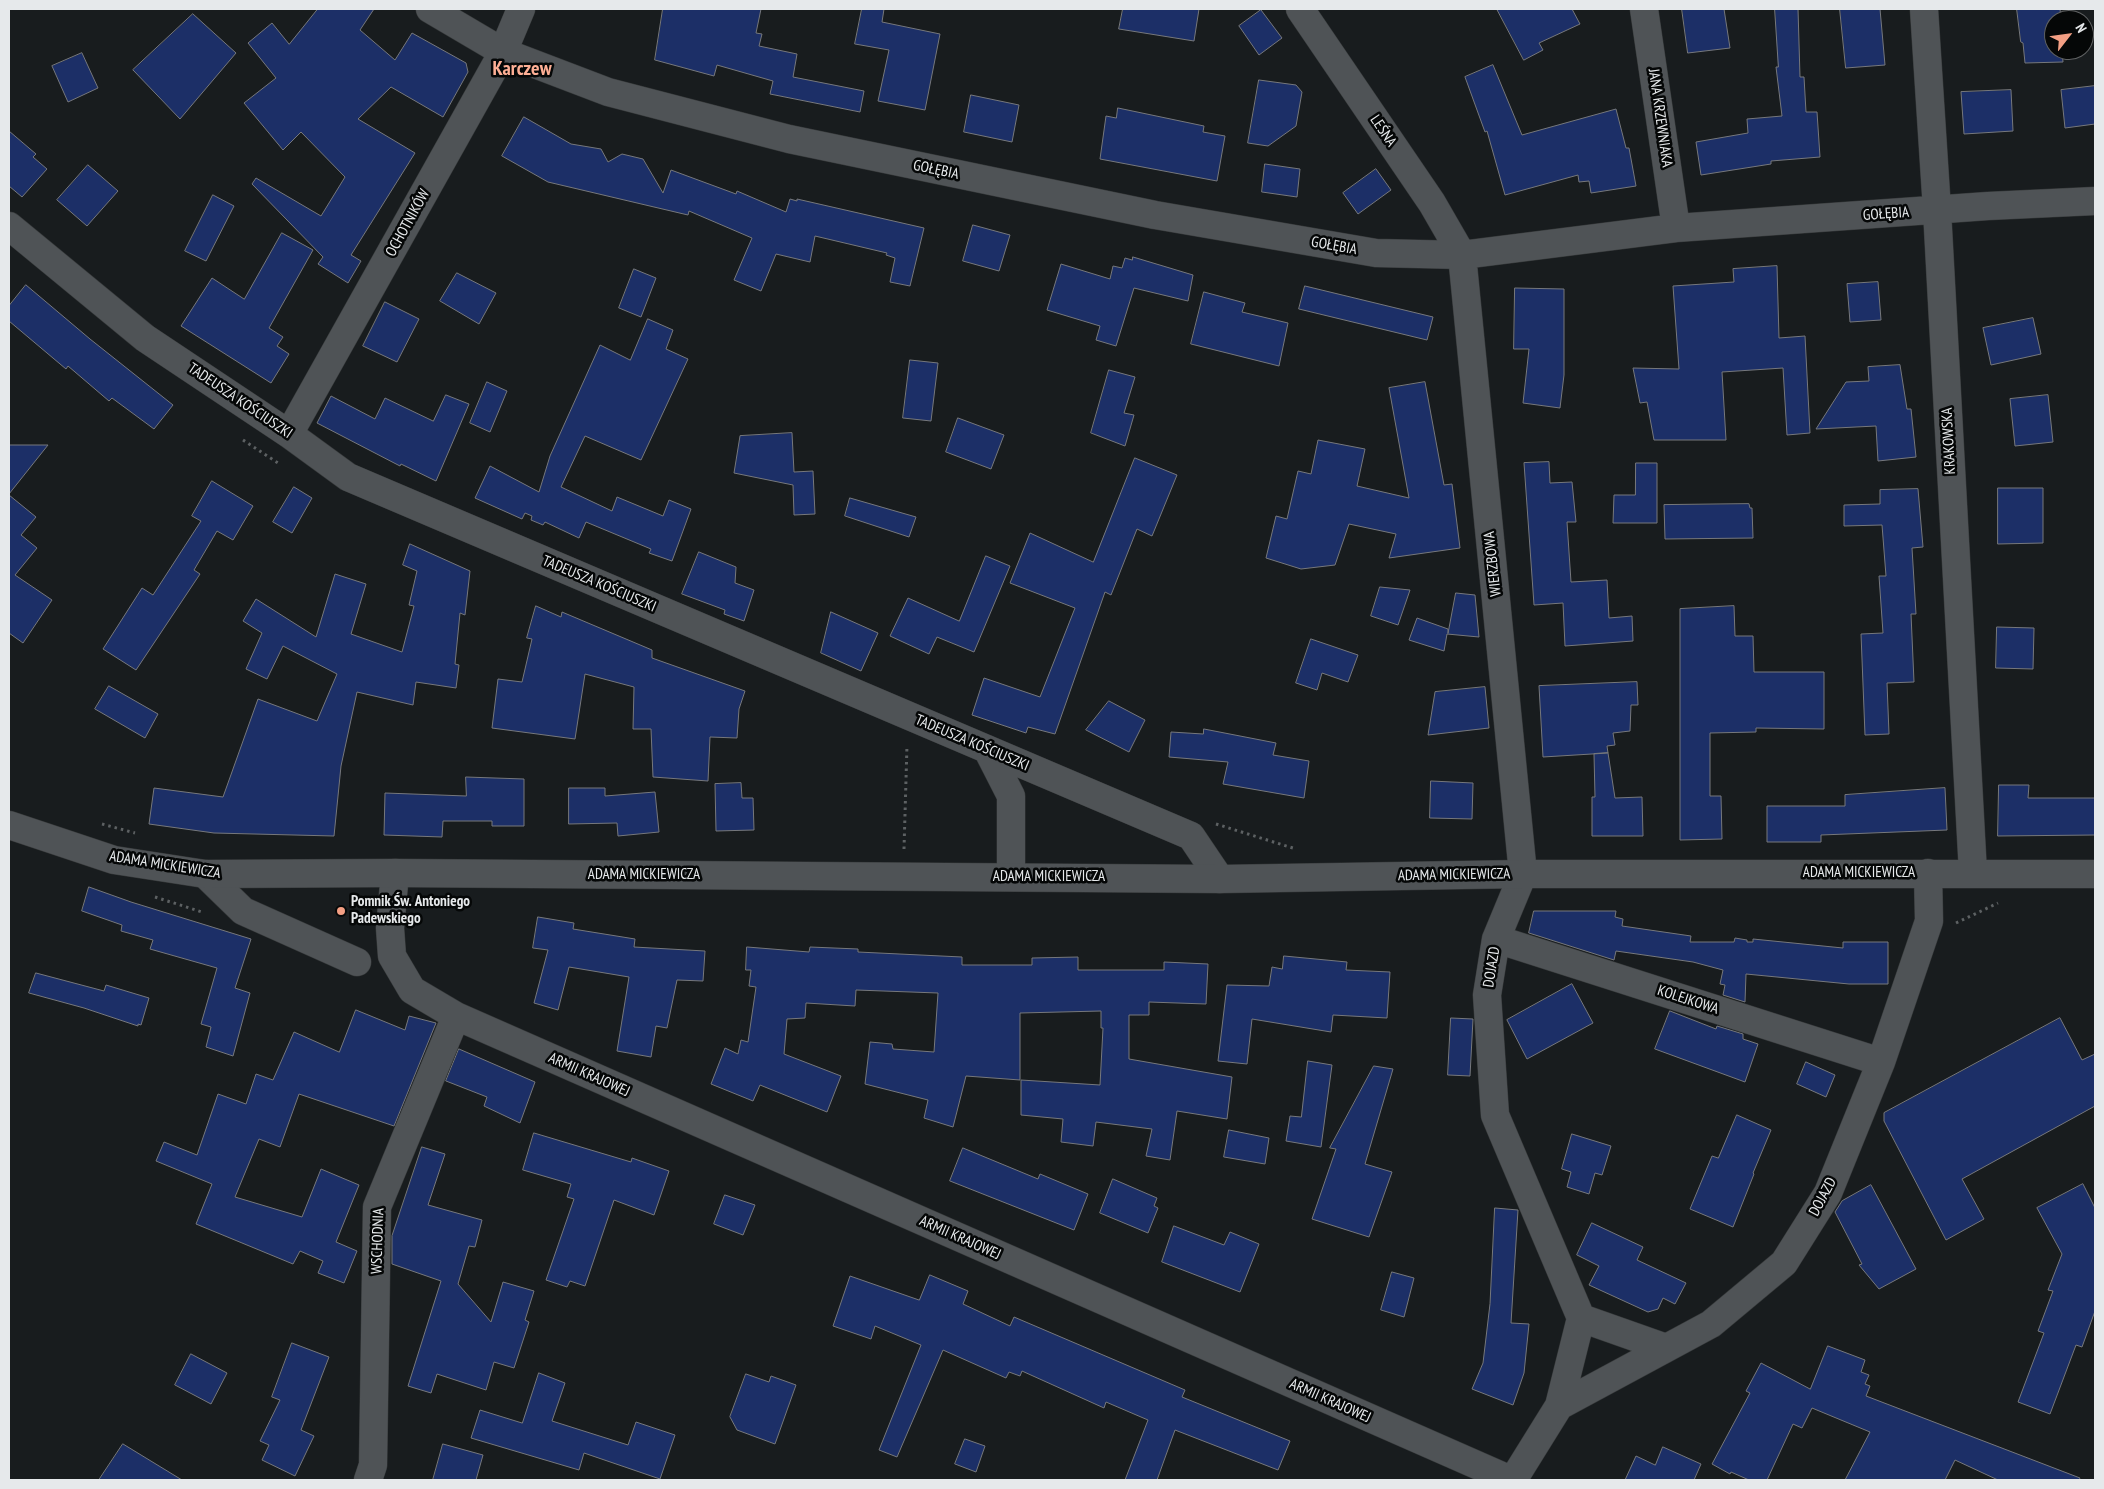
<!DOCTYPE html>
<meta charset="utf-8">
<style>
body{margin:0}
#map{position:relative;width:2104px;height:1489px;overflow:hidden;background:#181c1e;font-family:"PT Sans Narrow",sans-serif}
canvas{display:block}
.frame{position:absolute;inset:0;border:10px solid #e6e9eb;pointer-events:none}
.north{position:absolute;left:2044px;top:10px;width:50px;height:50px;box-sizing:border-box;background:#050707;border:1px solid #5f6162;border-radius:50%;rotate:60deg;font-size:14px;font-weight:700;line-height:20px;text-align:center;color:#e6e9eb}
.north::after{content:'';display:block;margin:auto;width:18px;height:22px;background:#f39f84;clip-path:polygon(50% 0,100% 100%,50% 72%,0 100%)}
</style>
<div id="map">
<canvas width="2104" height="1489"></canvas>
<div class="frame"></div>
<div class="north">N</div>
</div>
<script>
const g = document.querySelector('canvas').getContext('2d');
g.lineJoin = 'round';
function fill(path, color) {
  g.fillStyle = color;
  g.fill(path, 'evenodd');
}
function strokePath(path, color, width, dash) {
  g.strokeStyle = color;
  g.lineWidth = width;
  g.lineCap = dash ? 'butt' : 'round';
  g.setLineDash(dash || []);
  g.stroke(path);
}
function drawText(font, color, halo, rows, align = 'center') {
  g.font = font + ' "PT Sans Narrow",sans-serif';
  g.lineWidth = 5;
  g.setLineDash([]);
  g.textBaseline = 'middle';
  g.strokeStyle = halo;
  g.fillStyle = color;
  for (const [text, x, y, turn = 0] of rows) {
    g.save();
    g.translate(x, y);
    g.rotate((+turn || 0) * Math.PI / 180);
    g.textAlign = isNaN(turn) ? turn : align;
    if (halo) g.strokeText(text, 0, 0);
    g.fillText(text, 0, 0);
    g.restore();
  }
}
const building = new Path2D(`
 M318 9H374L360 30 395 60 412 33 466 63 468 72 443 117 391 87 358 119 415 153 351 255 361 261 348 283 318 264 323 257 252 184 256 178 321 216 345 177 301 132 283 150 244 103 276 78 248 43 272 23 289 44Z
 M663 9H761L756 33 762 34 759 46 797 54 793 77 864 91 860 112 770 94 773 81 717 65 714 76 655 60Z
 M862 9H884L882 22 940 34 925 110 878 101 889 50 855 44Z
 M1123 9H1199L1194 41 1119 29Z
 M1497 9H1572L1580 24 1539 43 1543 50 1524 60Z
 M1682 9H1724L1730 48 1688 53Z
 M1775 9H1798L1800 77H1804L1806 112H1817L1820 157 1771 161V164L1701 175 1696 142 1748 133 1747 119 1782 116 1776 67H1778Z
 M1840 9H1880L1885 65 1846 68Z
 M2017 9H2060L2061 20H2054V50H2062L2063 62 2025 63 2023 43 2021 42Z
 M1261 10 1282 38 1259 55 1239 26Z
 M193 14 236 53 180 119 133 70Z
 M82 53 98 88 68 102 52 66Z
 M1493 65 1522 135 1616 109 1626 148H1629L1636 186 1591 193 1589 181 1579 182 1578 175 1505 195 1487 131 1485 132 1465 77Z
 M1259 80 1296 85 1302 92 1296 126 1268 146 1248 143Z
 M2095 86V124L2065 128 2061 90Z
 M2011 90 2013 131 1964 134 1961 92Z
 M971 95 1019 105 1012 142 964 132Z
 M1118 108 1204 126 1203 132 1225 136 1217 181 1100 159 1106 116 1116 118Z
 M524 117 571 144 601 149 608 162 622 154 643 159 663 193 671 170 736 194 737 191 786 212 790 199 797 201V199L924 228 910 286 890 282 895 258 886 255 887 253 815 236 810 262 776 254 761 291 734 280 752 238 689 211 688 215 548 182 502 156Z
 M9 131 36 154 33 157 47 169 22 197 9 186Z
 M1265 164 1300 169 1297 197 1262 192Z
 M88 165 118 191 87 226 57 200Z
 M1376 169 1391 190 1358 214 1343 193Z
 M213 195 234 206 206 261 185 251Z
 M973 225 1010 235 999 271 963 261Z
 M282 233 313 250 269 328 283 337 277 346 289 354 271 383 181 326 212 278 244 299Z
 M1133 257 1193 275 1188 301 1134 288 1116 346 1096 340 1100 326 1047 310 1061 264 1110 279 1113 266 1122 268 1125 258 1132 260Z
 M1777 266 1779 338 1805 336 1810 433 1787 435 1783 368 1722 372 1726 440H1654L1647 402 1640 403 1633 368 1679 369 1673 286 1734 282 1733 269Z
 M634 269 656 278 641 317 619 308Z
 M457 273 496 293 479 324 440 301Z
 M1878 282 1881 320 1850 322 1847 284Z
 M26 285 90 339 173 405 154 429 112 398 109 401 68 366 66 369 9 321V306Z
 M1305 286 1433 317 1427 340 1299 309Z
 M1515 288 1564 289V375L1560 408 1523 403 1529 349H1514Z
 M1204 292 1245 303 1242 312 1288 323 1279 366 1191 344Z
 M385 302 419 319 397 362 363 346Z
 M2033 318 2041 354 1991 365 1983 328Z
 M648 319 673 330 666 349 688 359 641 460 585 436 561 487 612 511 617 497 663 516 669 500 691 509 672 561 649 553 651 549 586 522 579 538 545 522 543 525 531 520 532 516 525 513 522 519 475 498 490 466 539 492 550 456 600 345 630 360Z
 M910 360 938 363 931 421 903 418Z
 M1900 365 1907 409H1911L1916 457 1878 461 1876 426 1816 429 1846 382 1869 381 1868 367Z
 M1109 370 1135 377 1124 413 1134 415 1125 446 1091 433Z
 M487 382 507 391 490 432 470 423Z
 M1425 382 1444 485 1452 484 1460 548 1389 558 1396 534 1349 524 1335 565 1301 569 1266 558 1276 516 1287 519 1298 471 1311 474 1318 440 1365 449 1357 486 1409 498 1389 388Z
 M446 395 469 404 436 481 401 464 400 466 317 423 331 396 375 419 385 398 433 421Z
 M2048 395 2053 442 2015 446 2010 399Z
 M958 418 1004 435 991 469 946 452Z
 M792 433 794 472 813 471 815 514 794 515 793 485 734 473 740 436Z
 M9 445H48L9 494Z
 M1135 458 1177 475 1152 536 1137 529 1111 595 1105 592 1055 734 1028 727 1026 733 972 715 984 678 1040 697 1075 608 1010 583 1030 533 1093 562Z
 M1549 462 1550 483 1572 482 1576 522H1567L1571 582 1607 580 1609 618 1632 616 1633 641 1565 646 1563 603 1534 605 1524 463Z
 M1636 463H1657V523H1613L1614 495H1635Z
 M212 481 253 506 233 540 217 531 194 570 200 574 136 670 103 649 142 588 153 595 201 521 192 516Z
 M294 487 312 498 292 533 273 522Z
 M1998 488H2043V543L1998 544Z
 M1918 489 1923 547 1912 548 1916 614H1911L1914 682 1887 683 1889 734 1865 735 1861 634 1883 633 1879 576H1886L1882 525 1844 526V505L1880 504V490Z
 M9 495 36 517 21 535 37 548 15 575 52 600 23 643 9 633Z
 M850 498 916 517 909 537 845 516Z
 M1749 504 1750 508H1752L1753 538 1665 539 1664 505Z
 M410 544 470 571 465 615 460 613 455 664 459 665 456 688 416 682 413 705 357 692 341 766 334 836 214 833 149 824 154 788 223 797 258 699 317 721 337 674 283 646 267 679 246 669 262 633 243 621 256 599 316 637 335 574 366 584 351 634 402 652 414 606 409 605 417 571 403 565Z
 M699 552 736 567 735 583 754 590 744 621 724 614 725 610 682 594Z
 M986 556 1010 566 974 652 937 637 929 654 890 636 908 598 959 621Z
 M1380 587 1410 590 1398 625 1371 616Z
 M1456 593 1475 595 1479 637 1447 634 1444 651 1409 640 1417 618 1448 629V633Z
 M536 606 561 617 562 612 652 650V658L745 691 739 709 737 738 710 737 708 781 653 777 651 729H633L634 687 585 674 575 739 492 728 498 679 522 682 532 639 527 638Z
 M1734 606 1735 636H1753L1754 672H1824V729L1756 728V732L1710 733V796H1721L1722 839 1680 840V609Z
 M831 612 878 633 861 671 821 653Z
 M1997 627 2034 628 2033 669 1996 668Z
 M1311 639 1358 655 1348 682 1322 673 1317 690 1296 683Z
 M1637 682 1638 705H1631L1630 731 1613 733 1615 745 1607 746 1608 753 1543 757 1539 686Z
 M109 686 158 714 145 738 95 709Z
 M1485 687 1489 728 1428 735 1435 692Z
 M1109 701 1145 720 1129 752 1086 730Z
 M1204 729 1276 743 1273 755 1309 761 1304 798 1223 784 1228 762 1169 757 1171 732 1203 734Z
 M1608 753 1615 798 1642 797 1643 836H1592V797H1595L1594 754Z
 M466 777 524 779V826H492V821H443L442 837 384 835 385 793 466 796Z
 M1431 781 1473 783 1472 819 1430 818Z
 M741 783 742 798H753L754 830 716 831 715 784Z
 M1999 785H2029L2028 798H2095V835L1998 836Z
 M569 788H605V796L655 792 659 832 618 836 617 823 569 824Z
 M1945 788 1947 830 1821 835V842H1767V806H1845V795Z
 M89 887 131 902 251 939 235 988 250 993 233 1056 206 1047 211 1027 201 1024 217 968 150 949 153 940 121 931 122 925 82 911Z
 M1534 911H1616L1615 917 1623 919 1622 926 1691 936 1690 942H1734L1735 938 1747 940V942H1753V939L1843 948V942H1888V984H1849L1746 974 1745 1002 1723 995 1725 985 1720 984 1723 970 1693 962 1616 951 1614 960 1529 933Z
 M538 917 574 923 573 929 635 939 634 947 705 951 703 981 677 980 667 1028 656 1026 651 1057 617 1051 629 977 569 967 558 1010 534 1003 548 950 533 948Z
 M747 947 809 952 810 947 858 949V952L962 957V965H1032V958L1078 957V970H1164V962L1208 964 1206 1004 1149 1002V1015H1129V1059L1232 1077 1227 1119 1177 1111 1170 1160 1146 1156 1152 1129 1096 1122 1093 1146 1061 1142 1063 1119 1021 1115V1080L1100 1085 1103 1028H1101V1011L1020 1013V1080L966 1076 953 1127 924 1118 928 1100 865 1084 870 1042 892 1044 893 1049 934 1052 938 993 856 990 855 1006 806 1003 805 1018 787 1019 784 1054 841 1076 827 1112 760 1085 753 1101 711 1084 725 1048 738 1054 741 1040 748 1042 756 987 749 986 751 970H746Z
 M1284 956 1347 962 1346 970 1390 972 1387 1018 1333 1015 1331 1032 1252 1019 1247 1064 1218 1061 1227 985 1269 986 1272 967 1282 969Z
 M36 973 104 991 106 985 149 998 141 1025 138 1024V1026L84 1008 29 993Z
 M1572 984 1593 1023 1527 1059 1507 1020Z
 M356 1010 405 1030 409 1016 436 1023 394 1126 299 1094 280 1147 259 1139 235 1197 302 1217 321 1169 359 1185 336 1242 357 1251 344 1283 318 1273 323 1261 300 1251 293 1264 196 1224 212 1184 156 1161 164 1142 197 1155 218 1094 246 1104 256 1074 273 1080 294 1032 339 1052Z
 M1670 1011 1716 1029 1717 1026 1743 1034V1039L1758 1044 1745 1082 1655 1049Z
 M1451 1018 1473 1019 1470 1076 1448 1075Z
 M2060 1018 2082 1060 2095 1054V1106L1962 1179 1984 1219 1946 1240 1884 1121V1113Z
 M459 1049 535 1082 520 1123 484 1106 487 1097 446 1081Z
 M1308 1061 1332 1065 1321 1147 1286 1141 1290 1116 1301 1117Z
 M1806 1062 1835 1075 1826 1097 1797 1084Z
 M1374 1066 1393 1069 1365 1164 1392 1172 1369 1237 1312 1219 1336 1149 1330 1148Z
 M1737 1115 1771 1130 1753 1173 1754 1174 1733 1227 1690 1209 1712 1156 1718 1158Z
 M1229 1130 1269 1138 1265 1164 1224 1157Z
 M534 1133 631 1162 632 1158 669 1171 654 1215 614 1200 585 1286 570 1281 567 1287 546 1280 574 1199 567 1197 571 1184 523 1170Z
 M1572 1134 1611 1146 1602 1175 1595 1173 1589 1194 1567 1187 1571 1172 1562 1169Z
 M422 1147 445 1154 428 1205 482 1220 475 1247 469 1246 458 1284 491 1322 503 1282 534 1291 525 1320 529 1322 514 1368 494 1362 486 1390 437 1374 431 1393 408 1386 441 1281 392 1264V1236Z
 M963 1148 1038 1179 1040 1174 1088 1194 1074 1230 950 1181Z
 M1113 1179 1157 1198 1154 1206 1158 1208 1148 1233 1100 1213Z
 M2083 1184 2095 1208V1311L2082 1347 2076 1345 2050 1414 2018 1402 2044 1333 2038 1331 2053 1291 2048 1290 2062 1254 2037 1208Z
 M1871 1185 1916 1269 1879 1289 1859 1265 1862 1264 1835 1212 1842 1201Z
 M725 1195 755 1205 743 1235 714 1224Z
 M1495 1208 1518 1210 1511 1323 1529 1324 1524 1373 1513 1405 1472 1389 1483 1363 1490 1304Z
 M1592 1223 1643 1247 1637 1260 1686 1283 1675 1304 1663 1298 1658 1309 1648 1312 1589 1285 1599 1266 1577 1255Z
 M1174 1226 1224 1245 1230 1232 1259 1244 1240 1292 1162 1262Z
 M1392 1272 1414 1278 1404 1317 1381 1310Z
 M930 1275 968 1291 963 1304 1010 1326 1014 1317 1185 1390 1182 1397 1290 1441 1278 1470 1175 1430 1157 1480H1125L1148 1420 1106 1402 1104 1408 1022 1371 1020 1376 1009 1372 1006 1378 943 1350 897 1457 879 1450 921 1345 875 1326 871 1339 833 1326 850 1276 919 1300Z
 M292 1343 329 1357 301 1430 314 1436 295 1476 262 1460 269 1445 260 1441 280 1400 272 1397Z
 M1828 1346 1865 1360 1861 1372 1869 1375 1865 1384 1870 1386 1866 1396 2080 1478 2079 1480H1998L1955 1460 1945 1480H1845L1870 1432 1812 1408 1802 1428 1793 1424 1767 1480H1749L1731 1472 1730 1474 1712 1464 1750 1393 1746 1391 1761 1363 1810 1389Z
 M191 1354 227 1373 211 1404 175 1385Z
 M539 1373 565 1383 552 1421 628 1445 636 1422 675 1435 660 1479 584 1453 579 1470 471 1438 480 1410 522 1423Z
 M746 1374 769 1382 771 1376 796 1385 775 1444 737 1430 730 1417Z
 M965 1439 985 1446 976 1472 955 1464Z
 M123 1444 182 1480H99Z
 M443 1444 483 1455 476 1480H433Z
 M1663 1447 1701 1464 1694 1480H1625L1636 1456 1655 1465Z`);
fill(building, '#1c2f67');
strokePath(building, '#76787c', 1);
const minor = new Path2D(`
 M430 9 503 52 608 92 789 139 1155 215 1376 253 1462 255 1676 228 1988 206 2095 201
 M1300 9 1432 203 1462 255 1523 874 1496 939 1487 995 1495 1115 1581 1318 1559 1406 1513 1480
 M1644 9 1676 228
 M1924 9 1937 210 1973 873
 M9 226 145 338 289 434 348 477 1191 836 1220 879
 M289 434 503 52 521 9
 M987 749 1011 796V877
 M395 873 390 928 392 956 412 990 456 1016 1511 1480
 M205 874 243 911 357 962
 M1496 939 1881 1062
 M1581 1318 1666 1348
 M1559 1406 1711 1324 1784 1263 1828 1193 1881 1062 1929 921 1928 873
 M368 1480 373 1465 377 1207 456 1016`);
const secondary = new Path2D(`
 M9 825 114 860 205 874 395 873 1220 879 1523 874H2095`);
strokePath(minor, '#36393a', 29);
strokePath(secondary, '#36393a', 29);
strokePath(new Path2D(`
 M243 440 278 463
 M102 824 135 833
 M1216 824 1296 849
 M904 849 907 745
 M155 897 202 912
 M1956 923 1998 903`), '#5d6163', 3, [2.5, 4]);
strokePath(minor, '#4f5356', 28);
strokePath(secondary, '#4f5356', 28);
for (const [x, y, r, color] of [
 [341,911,5,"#f39f84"]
]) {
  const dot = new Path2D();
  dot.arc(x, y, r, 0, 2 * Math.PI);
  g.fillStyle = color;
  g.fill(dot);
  strokePath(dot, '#050707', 2);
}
drawText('15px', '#e6e9eb', '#050707', [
 ["JANA KRZEWNIAKA",1660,118,82],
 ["LEŚNA",1383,131,56],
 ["GOŁĘBIA",936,170,12],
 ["GOŁĘBIA",1886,214,-4],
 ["OCHOTNIKÓW",408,223,-61],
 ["GOŁĘBIA",1334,246,10],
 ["TADEUSZA KOŚCIUSZKI",240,401,34],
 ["KRAKOWSKA",1949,441,-93],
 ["WIERZBOWA",1493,564,-96],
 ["TADEUSZA KOŚCIUSZKI",599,584,23],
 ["TADEUSZA KOŚCIUSZKI",972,743,23],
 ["ADAMA MICKIEWICZA",165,865,9],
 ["ADAMA MICKIEWICZA",1859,873],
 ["ADAMA MICKIEWICZA",644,875],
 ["ADAMA MICKIEWICZA",1454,875,-1],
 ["ADAMA MICKIEWICZA",1049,877],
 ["DOJAZD",1492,967,-81],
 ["KOLEJKOWA",1688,1000,18],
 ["ARMII KRAJOWEJ",589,1075,24],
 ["DOJAZD",1823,1197,-62],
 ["ARMII KRAJOWEJ",960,1238,24],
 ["WSCHODNIA",378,1241,-88],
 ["ARMII KRAJOWEJ",1330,1401,24]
]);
drawText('bold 15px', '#e6e9eb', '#050707', [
 ["Pomnik Św. Antoniego",351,902],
 ["Padewskiego",351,919]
], 'left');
drawText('bold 20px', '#feaf95', '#050707', [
 ["Karczew",522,69]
]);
</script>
